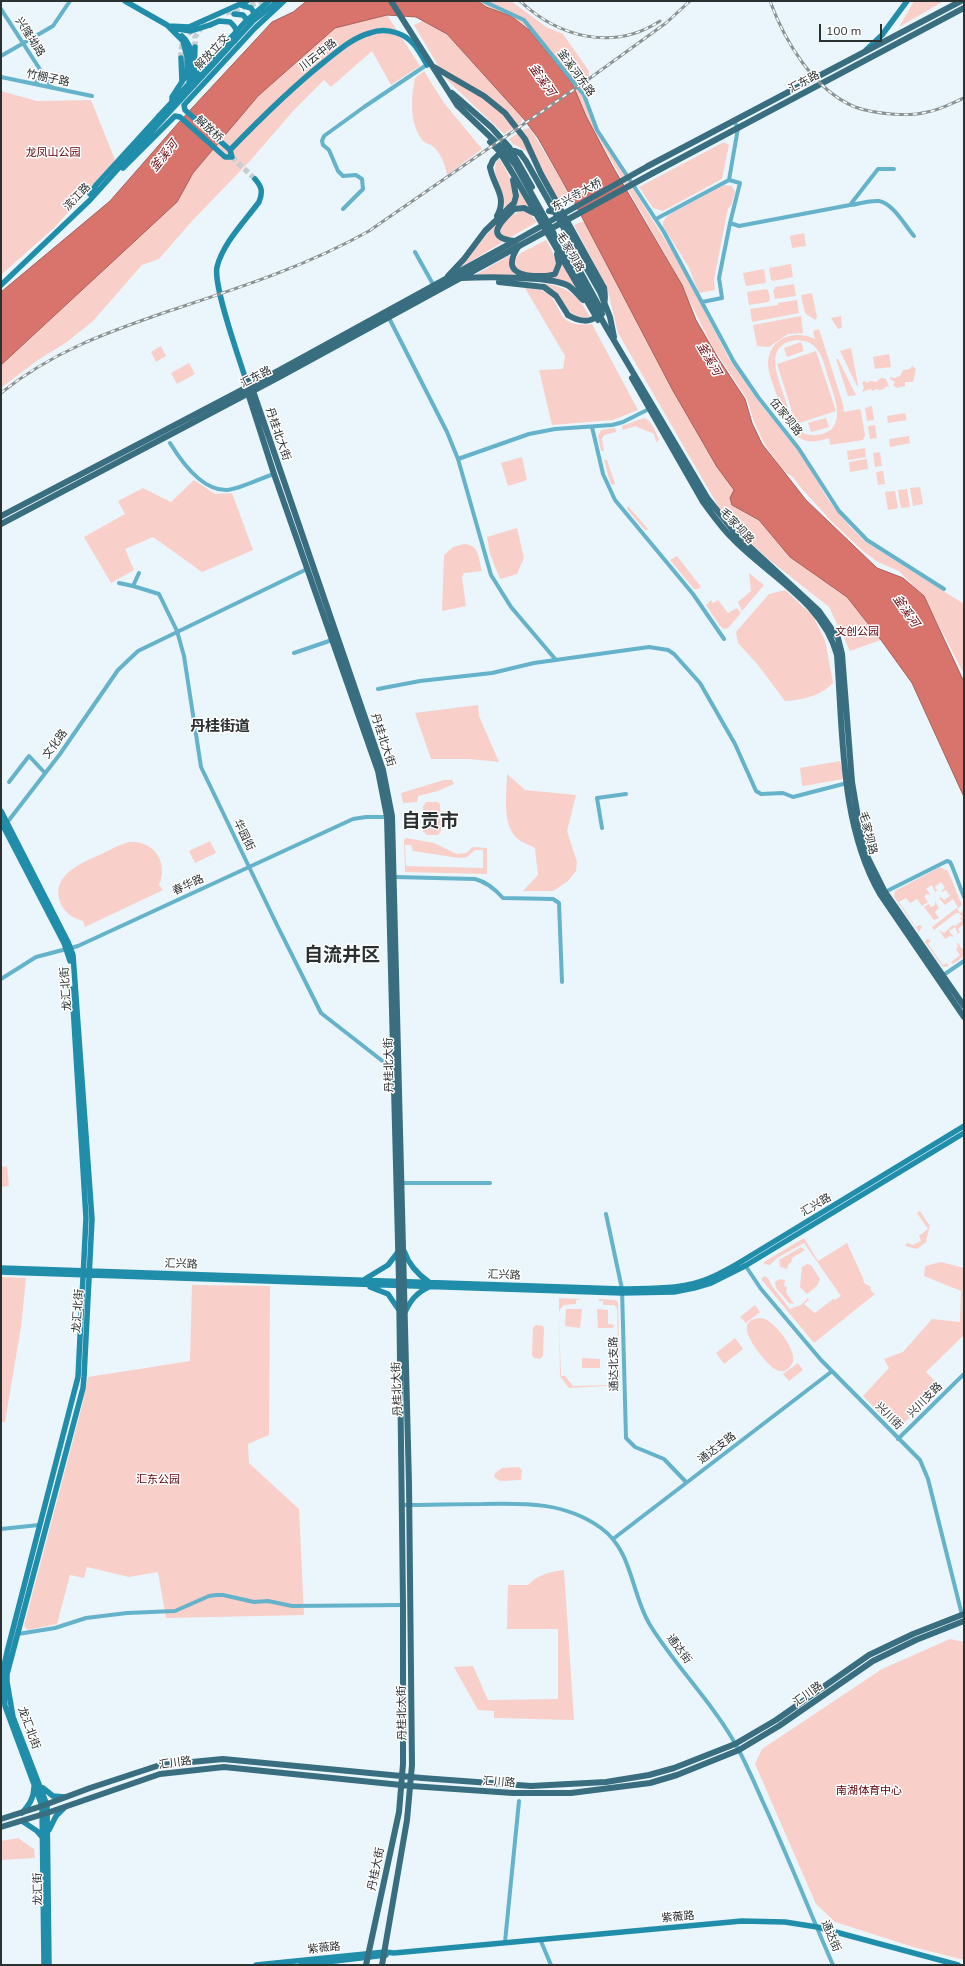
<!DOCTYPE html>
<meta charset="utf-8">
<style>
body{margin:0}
#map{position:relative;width:965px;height:1966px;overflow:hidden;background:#eaf6fb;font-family:Mulish,sans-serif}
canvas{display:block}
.frame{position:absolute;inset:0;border:2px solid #2b3031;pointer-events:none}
.scale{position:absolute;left:819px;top:24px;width:63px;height:18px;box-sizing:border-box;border:2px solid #2b3031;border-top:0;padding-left:5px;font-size:12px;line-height:14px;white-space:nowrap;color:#2b3031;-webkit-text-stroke:3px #fff;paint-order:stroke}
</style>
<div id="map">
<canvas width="965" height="1966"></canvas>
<div class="frame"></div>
<div class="scale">100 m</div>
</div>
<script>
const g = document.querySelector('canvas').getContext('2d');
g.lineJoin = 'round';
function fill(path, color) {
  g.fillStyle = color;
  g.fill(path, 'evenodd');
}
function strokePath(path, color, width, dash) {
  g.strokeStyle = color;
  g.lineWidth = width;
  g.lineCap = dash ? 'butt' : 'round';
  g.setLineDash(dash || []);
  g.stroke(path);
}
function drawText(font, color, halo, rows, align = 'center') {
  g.font = font + ' Mulish,"Noto Sans SC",sans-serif';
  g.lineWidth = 3;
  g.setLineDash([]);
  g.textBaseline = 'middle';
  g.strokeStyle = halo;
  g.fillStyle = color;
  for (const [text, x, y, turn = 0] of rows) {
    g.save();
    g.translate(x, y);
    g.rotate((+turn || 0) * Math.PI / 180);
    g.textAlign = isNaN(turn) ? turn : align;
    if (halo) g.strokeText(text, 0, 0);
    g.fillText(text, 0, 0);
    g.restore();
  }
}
fill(new Path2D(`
 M478 1H511L546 27 563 34 589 71 587 109 623 173 679 262 728 357 755 397 805 460 827 498 844 520 864 541 964 604V674L924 597 899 571 878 562 864 552 833 523 802 489 793 477 784 472 765 445 754 422 747 399 713 348 674 270 586 116 572 83 529 30 511 16 486 7Z
 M914 1H944L899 27Z
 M387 15 420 66 391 85 372 51 331 87 324 80 294 110 249 162 192 221 159 259 142 265 93 321 67 342 38 360 1 388V365L177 202 193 173 258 96 335 28Z
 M423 21 447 34 523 118 520 124 504 134 446 79 414 25Z
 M424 71 444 103 482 149 447 175C445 164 441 152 431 145 429 144 425 143 423 141 409 123 411 98 415 78Z
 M1 91 37 101 91 100 115 160 55 227 1 275Z
 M530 128 573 200 560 206 526 151 513 144 509 139 524 129Z
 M724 142 729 145 722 179 663 211 653 208 639 187Z
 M499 158C510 177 522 192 504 211 508 188 486 175 499 158Z
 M724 185 732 186 735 192 731 206 728 208 714 280 715 290 699 293 688 266 663 226V222L668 215Z
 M519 188 530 208 522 205 514 207 518 200Z
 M521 211 529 213 537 222 509 238 505 237 501 233 500 226 512 215Z
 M584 221 672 389 717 467 734 491 732 505 759 520 790 557 847 597 881 640 850 651 829 607 767 558 739 532 724 516 618 333 608 291 601 281 595 265 574 225Z
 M496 223C493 232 494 238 503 242L461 267Z
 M804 233 806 246 792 248 790 236Z
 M546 240C555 255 566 275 538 274 528 273 524 273 515 267V260L519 254Z
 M510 255V269L517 277 475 275Z
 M562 263 578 291 552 279 558 275Z
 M791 264 793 277 773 281 771 280 769 268Z
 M764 269 766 281 765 283 746 286 743 273Z
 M542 283C567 286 579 296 590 317 571 322 566 304 555 292 551 288 547 286 542 283Z
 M794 284 796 296 775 299 773 290 775 289V287Z
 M525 288C531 289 538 289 543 291 565 301 552 329 592 324L638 410 613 420 552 425 539 370 563 369 565 356Z
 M766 289 768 290 770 300 768 302 749 305 747 292Z
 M812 293 817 317 815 320 805 313 801 295Z
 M797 300 799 313 752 322 750 309 778 305V303Z
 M801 316 803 333 788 334 769 347 757 346 753 325Z
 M841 316 842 328 838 329 831 318Z
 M819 329 843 404 844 412 860 409 861 412 865 435 863 440 830 445 829 438C794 451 787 425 778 399 775 388 768 375 768 363 769 338 795 329 815 339L813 331ZM798 340C805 341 811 342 815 347 823 354 825 368 828 377 834 396 850 431 817 435 810 436 803 434 797 429 790 421 788 408 785 398 778 377 762 343 798 340Z
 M801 342 804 351 787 357 784 348Z
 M161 346 166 356 156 362 151 352Z
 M851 348 858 385 857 386 840 351Z
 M816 351 836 411 796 424 777 364Z
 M889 354 891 367 875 369 873 357Z
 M836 359H838L856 395 848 396Z
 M189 363 195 374 177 384 171 373Z
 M912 366 916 369 913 382H905V386L897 388 893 385 895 382 890 379V377L895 378 900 376 903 370 910 369Z
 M881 378 886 379 889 387 887 386 884 389 880 390 876 389 873 391 870 389 862 392 864 388 862 383 864 381 867 383 870 381 876 382Z
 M872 406 874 420 867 421 865 408Z
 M905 413 907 420 888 423 887 416Z
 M644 418C652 421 656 432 659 440L656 442 654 434 635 426 623 430 622 426Z
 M826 418 829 427 811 432 808 423Z
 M875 425 877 438 870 439 868 426Z
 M615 428 616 432 604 435 602 439 604 451H601L598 436 601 430Z
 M909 436 910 443 890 447 889 439Z
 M865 448 866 457 848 460 847 451Z
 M880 452 882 466 875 467 873 453Z
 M522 457 527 480 508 486 501 463Z
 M867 459 868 469 850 472 849 462Z
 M604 460H607L615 484 612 485 610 482Z
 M883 471 885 484 878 485 876 472Z
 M194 480 215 494 232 493 253 550 202 572 153 537 125 549 134 570 111 583 84 537 125 514 118 501 143 488 171 502Z
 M920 487 923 504 913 506 910 488Z
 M907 489 910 507 901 508 898 490Z
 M895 491 898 508 888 510 885 492Z
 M628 506 648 529V530H645L627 509Z
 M517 528 524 558 517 574 500 579 490 554 487 537Z
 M464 544C480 545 478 558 482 571L464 573 462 577 466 606 442 611 444 555 453 547Z
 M677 556 701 587 698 589H694L670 560Z
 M749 573 764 585 742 611 738 602 751 591Z
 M785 590 813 616 825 640 833 683C820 696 803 700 785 701L758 665 738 643 736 632 769 594Z
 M711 600 713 603 718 600 728 613 737 608 741 613 728 628 724 629 720 626 706 605Z
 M478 705 479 716 499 762 470 759H431L415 713Z
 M840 761 844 777 843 779 804 786 802 785 800 768Z
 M507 774 525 790 576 795 567 831 577 862 576 871 568 881 553 891H523L538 875 535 848C528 844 519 842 514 835 502 819 507 792 507 774Z
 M444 780H452L454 784 438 791 418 796 417 802 403 803 401 793Z
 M426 802H437L440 804 441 831 438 835H427L423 831V807Z
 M406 838 434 843 457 854 466 853 473 847 487 848V874L405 872 404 840ZM405 845H411L413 851 459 858 467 857 475 850H483V868L406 866Z
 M210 841 216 853 195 863 189 851Z
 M130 842C154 840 169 863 159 885L163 890 85 927 83 921C72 918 64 912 60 902 51 875 80 864 99 855 109 851 119 844 130 842Z
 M940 867 948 871 962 905 957 909 960 913 964 910V924L958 929 960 932 958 934 955 927 949 931 954 937 950 936 945 939 939 930 944 933 953 925 955 926 962 921 960 918 962 917 959 913H956L934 930 932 927 958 907 953 899 945 905 939 898 941 897 944 900 950 896 946 890 942 892 941 891 945 888 941 882 935 887 937 891 935 892 932 885 926 889 931 895 927 894 924 896 928 902 922 906 917 899 910 903 906 898 899 902 916 927 920 925 922 927 919 932 894 897 895 891Z
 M935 901 939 908 935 912 939 918 934 920 924 907 929 904 931 907 935 905Z
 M927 939 931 940 928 944 943 965 947 963 949 966 943 967 925 942Z
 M957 943H958L962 949 964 948V956L953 964 951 962 960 955 956 949 958 947Z
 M7 1166 9 1186 1 1187V1167Z
 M920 1211 929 1225 930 1224 926 1242 917 1249 905 1246 907 1243 913 1245 921 1241 919 1236 928 1229 917 1213Z
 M804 1238 818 1261 847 1243 863 1278 864 1283 870 1286 871 1291 875 1294 814 1343 761 1279 764 1276 768 1278 772 1286 790 1309 801 1305 808 1298 809 1300 804 1304 815 1313 833 1299 835 1300 841 1296 804 1243 777 1258 770 1265 764 1264V1262Z
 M801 1247 805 1250 792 1258 791 1263H789L787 1269 780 1267 779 1260Z
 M941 1262 964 1268V1335L926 1372 941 1387 905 1422 890 1424 863 1396 889 1368 884 1359 903 1352 932 1319 960 1322 961 1291 924 1276 925 1266Z
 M807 1264 811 1265 820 1279 817 1286 807 1294 800 1287 802 1267Z
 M1 1277 26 1278 21 1327 5 1422H1Z
 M780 1279 785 1280 784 1286 787 1287 786 1292 794 1304 789 1303 776 1288 775 1282Z
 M192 1285 270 1286 269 1435 248 1444 249 1463 299 1509 304 1615 166 1618 158 1572 129 1577 87 1567 84 1578 70 1575 57 1624 28 1630 24 1626 82 1406 88 1377 190 1361Z
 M559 1298 580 1299V1300H576V1304L564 1305 560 1309 559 1314Z
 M599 1299 615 1300 618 1302 620 1385 569 1388 560 1376 559 1319 561 1376H565L573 1386 611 1385 619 1379 617 1308 614 1305H603V1301H599Z
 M755 1305 760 1312 746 1323 740 1317Z
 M566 1309H582L580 1328 565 1326Z
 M597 1309 608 1310V1324L614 1325 613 1328H598Z
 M762 1318C774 1320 797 1350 793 1362 782 1382 769 1365 760 1354 752 1343 734 1319 762 1318Z
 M536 1325 543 1326 544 1328 543 1356 540 1359 534 1358 532 1355 533 1328Z
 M735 1338 743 1349 724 1364 716 1353Z
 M582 1358 600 1359V1368H582Z
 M798 1363 803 1370 789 1381 783 1374Z
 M519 1467 522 1470 521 1480 500 1481 494 1477 495 1473 502 1468Z
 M564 1570 574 1720 494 1718V1711L478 1710 454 1667 473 1666 488 1700 558 1699V1629H507L508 1585H528C539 1574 549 1572 564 1570Z
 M950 1639 964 1642V1960L913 1947 835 1922 816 1904 755 1764 762 1749 882 1669Z
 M18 1838 34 1849 35 1858 1 1860V1841Z`), '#f9cfca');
const water = new Path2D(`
 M307 1H478L486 7 511 16 529 30 572 83 586 116 613 167 682 285 696 320 718 358 745 399 752 423 762 444 806 500 877 568 903 578 924 596 964 682V797L912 683 881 640 847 597 790 557 759 520 732 505 730 498 734 490 717 467 672 389 573 200 538 138 523 118 447 34 416 17 387 15 335 28 258 96 193 173 177 202 1 365V292L110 201 180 121 272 22 293 12Z`);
fill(water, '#d9746d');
strokePath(water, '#a5605b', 1);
strokePath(new Path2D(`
 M226 13 263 1
 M195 47V37L201 28
 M181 58C180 36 190 30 209 21
 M232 157 255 179`), '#c4ced3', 5.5, [5.5, 3]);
strokePath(new Path2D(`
 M483 1 524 20 584 95 597 130 664 232 734 362 758 397 799 449 839 511 867 540 944 589
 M1 9 52 88
 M1 56 53 26 70 1
 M1 77 92 96
 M35 84 43 74
 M729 180 740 183 730 223 739 226 850 205 878 169H894
 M851 205C859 204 870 200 879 201 894 204 905 226 914 236
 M343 209 363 189 362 179 356 175 343 176 338 171 329 150 323 145 322 141 324 136 364 107 428 64
 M656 219 729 180 738 128 734 121
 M415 252 434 286
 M702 302 722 298 719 278 730 223
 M388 316 447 432 458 459 491 575 511 607 556 660
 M592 427 603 474 615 500 693 594 724 639
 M170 443C181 461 202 491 227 490 240 489 261 478 274 474
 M458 459 529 434 555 429 612 425 623 422 649 409
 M119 583 133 586 139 573
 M133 586 159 594 177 631 184 656 201 767 277 925 321 1013 394 1070
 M294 653 332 640
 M378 689 420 681 492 673 534 663 649 647 668 650 674 654 700 683 735 744 756 791 761 794 783 793 793 797 847 783
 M9 782 29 756 45 773
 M6 824 60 754 118 670 138 651 307 569
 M602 828 597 798 626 794
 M395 877 475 879C487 882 495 889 503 898L553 899 559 903 562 982
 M885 892 947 861 950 862 952 866 964 897
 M942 976 964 961
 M1 979 36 957 78 946 353 819 366 817H387
 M401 1183H490
 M606 1214 622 1289 626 1438 635 1447 664 1459 686 1482
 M745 1265 761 1289 821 1360 920 1460 928 1479 962 1615
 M898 1439 964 1374
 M402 1505C429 1505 456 1504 483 1504 525 1503 565 1502 601 1528 633 1551 631 1594 650 1625 676 1667 712 1702 736 1745 746 1763 754 1782 762 1800 787 1854 809 1910 833 1965
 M1 1529 39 1525
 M613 1539 831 1372
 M18 1634 55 1628 86 1618 127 1613 175 1611 209 1596 216 1595H223L254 1602 268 1601 292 1606 403 1605
 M540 1939 551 1965
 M505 1942 519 1801`), '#65b2cb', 4);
strokePath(new Path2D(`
 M125 1 167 25 183 41 187 57V74L172 97V104
 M169 26 189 27 247 1
 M177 29 191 31 210 25
 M182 36C194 46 194 68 189 82
 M866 50 882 35 907 1
 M181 58 182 82
 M194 77 195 47
 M187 86 245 22 269 1
 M230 150C260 119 290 89 324 62 338 51 352 38 370 33 378 30 388 30 397 33 413 38 419 51 427 65
 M230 150 185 110 184 105 255 28 284 1
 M123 168 175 116 180 117 225 157H232L230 150
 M90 194 96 185 159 116
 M1 285 90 200 163 119
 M245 377C238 355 213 285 217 267 223 243 245 221 259 202 263 192 262 187 255 179
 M1 811 68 942 73 955 92 1219 84 1377 83 1388 7 1674V1682L13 1717 47 1805 49 1965
 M1 822 64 943 70 961
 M404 1251C409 1265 417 1274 429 1282
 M1 1268 622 1289C650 1288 683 1290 710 1278 721 1273 732 1267 742 1261L964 1126
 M1 1272 622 1293 674 1292 694 1288 711 1283 745 1266 964 1133
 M365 1279 388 1265 398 1252
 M370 1287 388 1294 399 1310
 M405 1312C411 1300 416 1293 429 1287
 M43 1788 53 1796 65 1797
 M22 1813C29 1805 34 1798 34 1787
 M22 1821 37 1831 42 1837
 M49 1830 56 1816 65 1807
 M44 1965 42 1806 5 1706 2 1675 7 1652 78 1377 86 1218 72 989
 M256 1965 385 1952 394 1953 742 1921 785 1922 817 1927 958 1965
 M301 1965 386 1955`), '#208eab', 5.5);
strokePath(new Path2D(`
 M391 1 457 105 503 149 516 166 606 327 708 499 737 535 819 611 838 638 842 654 852 782 860 829 868 858 885 892 964 1006
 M434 67 484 96 505 113 525 139 541 174 604 288
 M452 93 491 127 509 147 532 187
 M490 142 499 151 513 174 598 320
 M520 153 526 161 600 292 610 317 614 337
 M648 166 961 1
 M490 167C493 186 508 196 497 216
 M653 173 964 8
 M563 238 566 246 599 306 602 314
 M515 241C484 238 500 222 514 209L524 208 534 213
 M518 247C506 266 512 274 533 276 540 276 547 277 555 274L559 264 557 254
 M448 276 464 259 485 231 514 203 516 196 513 180
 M461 278C484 277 548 276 567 285 573 288 578 295 583 300
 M499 282 544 287 556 296 568 315
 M245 377 251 385 383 770 392 816 409 1484 412 1765 407 1820 382 1965
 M245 377 248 393 274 474 378 771 387 817 399 1281 403 1605V1764L399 1812 366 1965
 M632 378 703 502C712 514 721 527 732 538 767 575 823 602 837 655 843 733 840 825 880 894L964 1017
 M1 516 278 371 515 241
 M1 524 281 376 519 246
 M1 1819 42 1806 90 1788 160 1765 223 1759 422 1778 531 1786 606 1782 649 1775 674 1768 735 1744 776 1720 869 1655 913 1634 964 1614
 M1 1827 47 1813 160 1774 224 1767 411 1786 513 1793H571L650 1783 677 1775 739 1750 779 1726 873 1661 916 1640 964 1621`), '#386e7f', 6);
const rail = new Path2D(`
 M520 1C558 37 613 52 660 21
 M770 1C785 42 814 90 855 107 866 111 880 113 891 114 903 115 916 115 927 112 940 110 952 103 964 98
 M1 393C52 352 105 333 166 312 235 289 305 267 369 231L586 81 666 23 690 1`);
strokePath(rail, '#899295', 3);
strokePath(rail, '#fff', 1.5, [4.5]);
strokePath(new Path2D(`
 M241 5 251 8 256 16
 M234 14 243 15 249 22
 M210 25 219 21 230 22C237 28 238 33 235 41
 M159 116 187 86
 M163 119 254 20 278 1`), '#208eab', 5.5);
strokePath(new Path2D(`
 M490 167 493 160 502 151H515L520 153
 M549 211 563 213
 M563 238 565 226 569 219
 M515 241 648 166
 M519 246 653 173
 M568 315C592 330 609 313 604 288`), '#386e7f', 6);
drawText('11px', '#2b3031', '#fff', [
 ["兴隆坳路",30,37,57],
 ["解放立交",212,52,-47],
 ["川云中路",318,55,-38],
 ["釜溪河东路",576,73,54],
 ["竹棚子路",48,78,12],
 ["汇东路",804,82,-28],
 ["解放桥",209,129,42],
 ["东兴寺大桥",577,195,-29],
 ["滨江路",77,197,-46],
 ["毛家坝路",570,252,60],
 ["汇东路",256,377,-27],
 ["伍家坝路",786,417,51],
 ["丹桂北大街",278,434,71],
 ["毛家坝路",737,526,47],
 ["丹桂北大街",383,740,72],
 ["文化路",55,744,-54],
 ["毛家坝路",868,833,76],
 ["华园街",244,835,64],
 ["春华路",188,885,-25],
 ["龙汇北街",66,989,-94],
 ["丹桂北大街",389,1065,-91],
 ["汇兴路",816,1205,-31],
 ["汇兴路",181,1264,2],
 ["汇兴路",504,1275,2],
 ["龙汇北街",78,1311,-86],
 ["通达北支路",614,1364,-91],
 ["丹桂北大街",397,1389,-92],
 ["兴川支路",925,1400,-45],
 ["兴川街",889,1416,45],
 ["通达支路",717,1448,-37],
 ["通达街",679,1649,53],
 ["汇川路",808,1694,-36],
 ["丹桂北大街",402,1713,-91],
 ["龙汇北街",29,1728,70],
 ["汇川路",175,1763,-8],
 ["汇川路",499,1782,4],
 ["丹桂大街",376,1869,-78],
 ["龙汇街",38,1889,-91],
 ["紫薇路",678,1917,-5],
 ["通达街",831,1936,67],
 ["紫薇路",324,1948,-6]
]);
drawText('11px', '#600009', '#fff', [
 ["龙凤山公园",53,153],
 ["文创公园",857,632],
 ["汇东公园",158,1480],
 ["南湖体育中心",869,1791]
]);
drawText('italic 12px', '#67070f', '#fff', [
 ["釜溪河",542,80,55],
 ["釜溪河",164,156,-51],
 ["釜溪河",709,359,60],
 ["釜溪河",906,611,55]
]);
drawText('bold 15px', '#2b3031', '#fff', [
 ["丹桂街道",220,726]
]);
drawText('bold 19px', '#2b3031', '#fff', [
 ["自贡市",430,821],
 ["自流井区",342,955]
]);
</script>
